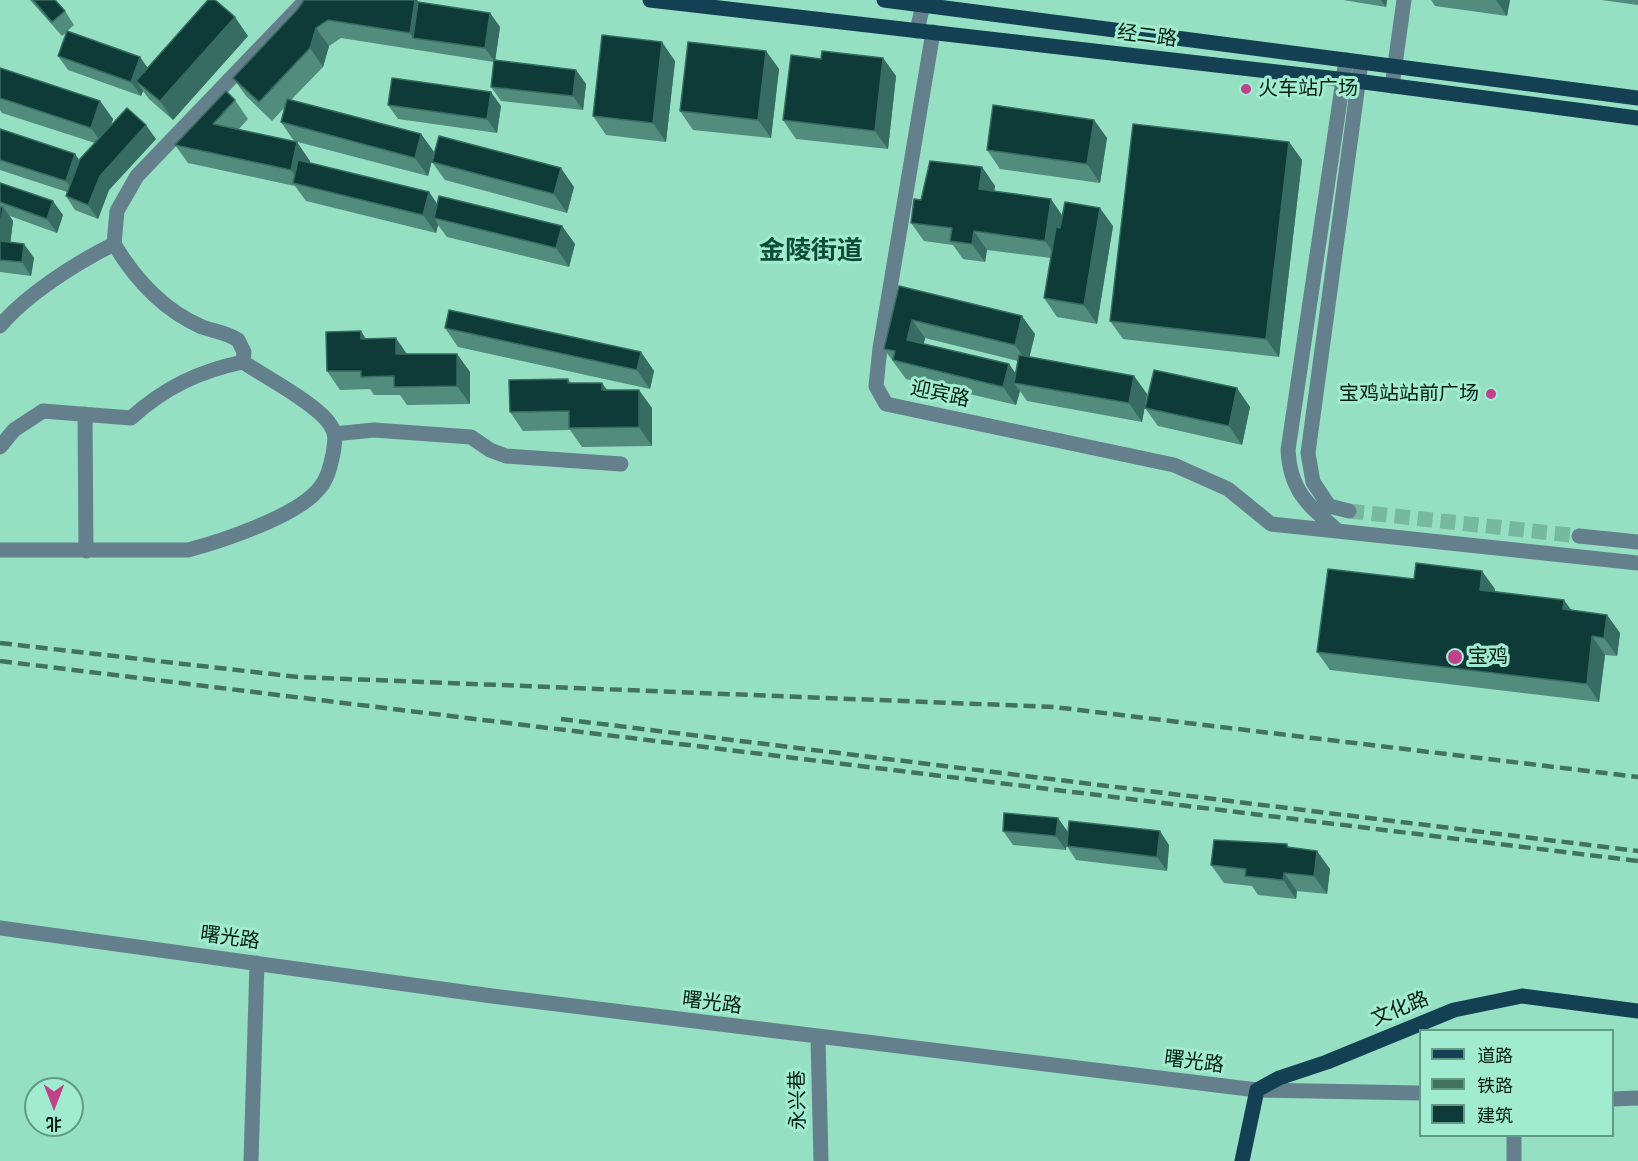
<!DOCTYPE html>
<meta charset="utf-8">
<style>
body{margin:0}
#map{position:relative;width:1638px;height:1161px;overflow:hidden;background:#95dfc3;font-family:Raleway,"Noto Sans SC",sans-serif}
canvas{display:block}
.legend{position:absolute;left:1419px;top:1029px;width:195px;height:108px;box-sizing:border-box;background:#a1ecd0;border:2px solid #619a85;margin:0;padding:8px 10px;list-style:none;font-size:18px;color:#001e14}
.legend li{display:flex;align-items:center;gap:12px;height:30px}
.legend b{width:30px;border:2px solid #619a85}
.north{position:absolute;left:24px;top:1077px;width:60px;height:60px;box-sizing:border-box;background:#a1ecd0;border:2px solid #619a85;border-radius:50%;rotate:180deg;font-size:16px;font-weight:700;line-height:24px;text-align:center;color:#001e14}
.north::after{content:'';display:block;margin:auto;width:21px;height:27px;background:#c1408a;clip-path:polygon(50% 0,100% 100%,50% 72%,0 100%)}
</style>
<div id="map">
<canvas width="1638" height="1161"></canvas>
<ul class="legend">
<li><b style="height:8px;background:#134052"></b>道路</li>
<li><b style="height:8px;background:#427361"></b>铁路</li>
<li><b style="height:16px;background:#0e3a37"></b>建筑</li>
</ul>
<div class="north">北</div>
</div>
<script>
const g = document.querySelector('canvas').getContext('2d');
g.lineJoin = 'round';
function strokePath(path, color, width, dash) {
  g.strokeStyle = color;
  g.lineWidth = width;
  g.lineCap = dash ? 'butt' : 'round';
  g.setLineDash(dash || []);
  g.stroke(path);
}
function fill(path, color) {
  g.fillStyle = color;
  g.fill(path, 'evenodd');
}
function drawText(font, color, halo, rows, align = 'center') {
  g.font = font + ' Raleway,"Noto Sans SC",sans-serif';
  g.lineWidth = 6;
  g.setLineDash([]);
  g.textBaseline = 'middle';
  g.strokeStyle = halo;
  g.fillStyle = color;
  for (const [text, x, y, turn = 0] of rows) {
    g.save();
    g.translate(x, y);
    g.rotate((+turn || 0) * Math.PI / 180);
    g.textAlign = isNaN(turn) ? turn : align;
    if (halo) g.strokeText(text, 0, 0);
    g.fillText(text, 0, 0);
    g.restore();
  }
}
strokePath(new Path2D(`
 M1349 511 1579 536`), '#77b8a0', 15, [15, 8]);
strokePath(new Path2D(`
 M917 31 924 0
 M933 32 880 348 876 386 886 404 1174 465 1228 489 1271 524 1638 563
 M1392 86 1404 0
 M114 244C135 279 163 310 202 327 214 331 228 333 238 340L244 352 243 362
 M0 326C27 294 76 263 114 244L117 211 137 176 306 0
 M85 414 86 551
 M334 434 374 430 471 437 490 450 506 456 621 464
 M0 447 14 430 43 411 131 418C164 388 199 371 243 362 264 376 316 404 329 423 337 433 335 442 333 454 330 468 327 481 317 491 294 517 222 541 188 550H0
 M1349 511 1329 506 1313 482 1308 453 1361 62
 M1338 531C1308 505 1290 491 1288 450L1346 60
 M1579 536 1638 542
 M0 928 492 996 1257 1090 1420 1093
 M818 1038 821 1161
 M1612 1099 1638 1098
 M251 1161 257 963
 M1514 1161V1136`), '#64808d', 15);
strokePath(new Path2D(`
 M650 0 1364 82 1638 118
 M884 0 1638 98
 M1242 1161 1257 1090 1279 1078 1327 1062 1454 1010 1522 996 1638 1011`), '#134052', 15);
strokePath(new Path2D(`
 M0 643 298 677 1054 707 1638 777
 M0 661 1638 861
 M561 719 1638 851`), '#427361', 4.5, [12, 6]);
fill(new Path2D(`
 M30 0H55L65 11 74 25 67 31 140 57 147 68 248 36 173 120 149 99 143 91 141 96 68 70 58 56 67 32 62 36Z
 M417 0 418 2 490 13 500 27 495 60 576 70 586 84 583 110 501 101 491 87 494 62 341 38 329 46 323 67 291 100 421 134 434 152 428 176 294 141 281 122 285 107 272 121 246 96 233 78 297 10Z
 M1343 0H1387L1386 7Z
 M1431 0H1510L1507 16 1435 6Z
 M1601 0H1638V5Z
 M766 51 779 69 771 138 693 130 680 111Z
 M883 58 896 76 888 149 796 139 783 120 821 59Z
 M675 61 666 142 606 135 593 116Z
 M0 68 100 101 113 119 111 125 156 139 109 190 98 219 75 210 66 196 67 192 0 170V129L80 161 95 143 2 113 0 110Z
 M235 100 248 119 238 130 310 161 309 163 429 192 437 204 562 226 575 244 569 267 447 237 438 225 436 233 306 201 295 186 188 163 175 145Z
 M388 105 501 106 497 133 398 119Z
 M1094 120 1107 138 1100 183 1000 169 987 150Z
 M1289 142 1302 160 1279 357 1123 339 1110 321Z
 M432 162 574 187 567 213 445 180Z
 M982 167 995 186 994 191 1062 216 1113 226 1097 324 1057 317 1044 298 1051 258 987 250 985 262 963 259 953 245 924 241 911 223 921 200Z
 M0 183 63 215 57 233 10 216 13 221 10 242 24 244 34 258 31 276 0 272Z
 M899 286 1035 334 1029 357 1134 376 1147 394 1142 422 1027 401 1020 391 1016 405 906 379 884 349ZM925 338 1018 361 1016 374 1009 364 924 344Z
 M445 328 641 352 654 371 650 389 458 347Z
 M366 339 407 354H457L470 372V404L407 405 400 395H374L370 389 340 390 327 371Z
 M568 379 571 383 607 390 652 408V446L582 447 570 430 523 431 510 412Z
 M1250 407 1242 445 1158 426 1145 408Z
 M1495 589V591L1572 610 1607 615 1620 633 1617 656 1605 655 1599 702 1330 670 1317 652Z
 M1003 831 1068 832 1066 850 1013 845Z
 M1287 844 1289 848 1330 869 1327 894 1297 891 1296 899 1258 895 1252 886 1224 883 1211 865Z
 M1169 845 1167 871 1076 860 1067 846Z`), '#528c7d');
fill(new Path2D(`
 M415 0H417L428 16 413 38 410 33Z
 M1381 0H1387L1386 7Z
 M1496 0H1510L1507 16Z
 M490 13 500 27 495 62 485 48Z
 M235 17 248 36 173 120 160 101Z
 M316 28 329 46 323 67 310 48Z
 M662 42 675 61 666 142 653 123Z
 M766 51 779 69 771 138 758 120Z
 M140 57 150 71 136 81 143 91 141 96 131 82Z
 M883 58 896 76 888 149 875 131Z
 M576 70 586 84 583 110 573 96Z
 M491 92 501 106 497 133 487 119Z
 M100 101 113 119 104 146 91 128Z
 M1094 120 1107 138 1100 183 1087 164Z
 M146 125 156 139 109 190 98 219 88 205 100 176Z
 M421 134 434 152 428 176 415 158Z
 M297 142 310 161 305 186 302 185 291 170Z
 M1289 142 1302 160 1279 357 1266 339Z
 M75 154 85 168 76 195 66 181Z
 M982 167 995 186 992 208 979 189Z
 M561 168 574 187 567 213 554 194Z
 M429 192 442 211 434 218 438 225 436 233 423 215Z
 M1051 199 1064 218 1058 259 1045 241Z
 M53 201 63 215 57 233 47 219Z
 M3 207 13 221 9 255 0 243V232Z
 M1100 208 1113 226 1097 324 1084 305Z
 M562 226 575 244 569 267 556 248Z
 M974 231 987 250 985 262 972 244Z
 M24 244 34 258 31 276 22 262Z
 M1022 316 1035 334 1028 363 1015 345Z
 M912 320 925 338 920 358 907 340Z
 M361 331 373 350 361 339Z
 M396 338 409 357 396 354Z
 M641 352 654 371 650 389 637 370Z
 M457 354 470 372V404L457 386Z
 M1009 364 1022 383H1014L1020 391 1016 405 1003 387Z
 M1134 376 1147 394 1142 422 1129 403Z
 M602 383 615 401 602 390Z
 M1237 388 1250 407 1242 445 1229 426Z
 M639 390 652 408V446L639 427Z
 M1482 571 1495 589 1493 608 1480 590Z
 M1564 600 1577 618 1563 609Z
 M1607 615 1620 633 1617 656 1604 638Z
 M1592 636 1605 655 1599 702 1587 684Z
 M1058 818 1068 832 1066 850 1056 836Z
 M1160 831 1169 845 1167 871 1157 857Z
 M1317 851 1330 869 1327 894 1314 876Z
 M1284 873 1297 891 1296 899 1283 880Z`), '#366c61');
const building = new Path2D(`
 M33 0H55L65 11 52 22Z
 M208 0H215L235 17 160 101 136 81Z
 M304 0H415L410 33 328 20 316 28 310 48 259 102 233 78 297 10Z
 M418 2 490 13 485 48 413 38Z
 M67 31 140 57 131 82 58 56Z
 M602 35 662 42 653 123 593 116Z
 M688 42 766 51 758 120 680 111Z
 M822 51 883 58 875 131 783 120 791 55 821 59Z
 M494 60 576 70 573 96 491 87Z
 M0 68 100 101 91 128 0 98Z
 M392 78 491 92 487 119 388 105Z
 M226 91 235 100 213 124 297 142 291 170 175 145Z
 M287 99 421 134 415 158 281 122Z
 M993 105 1094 120 1087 164 987 150Z
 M127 108 146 125 100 176 88 205 66 196 80 159Z
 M1133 124 1289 142 1266 339 1110 321Z
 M0 129 75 154 66 181 0 160Z
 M439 136 561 168 554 194 432 162Z
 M298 160 429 192 423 215 293 183Z
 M930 161 982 167 979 189 1051 199 1045 241 974 231 972 244 950 241 952 228 911 223 914 199 921 200Z
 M0 183 53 201 47 219 0 202Z
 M439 196 562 226 556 248 434 218Z
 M1065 202 1100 208 1084 305 1044 298 1056 227 1060 228Z
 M0 207H3L0 232Z
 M0 241 24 244 22 262 0 260Z
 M899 286 1022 316 1015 345 912 320 907 340 1009 364 1003 387 893 360 895 351 884 349Z
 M449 310 641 352 637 370 445 328Z
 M361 331V339L396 338V354H457V386L394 387V376L361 377V371H327L326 332Z
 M1019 355 1134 376 1129 403 1014 383Z
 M1154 370 1237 388 1229 426 1145 408Z
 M568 379V383H602V390H639V427L569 428V411L510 412 509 380Z
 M1416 563 1482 571 1480 590 1564 600 1563 609 1607 615 1604 638 1592 636 1587 684 1317 652 1328 569 1414 579Z
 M1004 813 1058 818 1056 836 1003 831Z
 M1069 821 1160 831 1157 857 1067 846Z
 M1214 840 1287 844V847L1317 851 1314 876 1284 873 1283 880 1245 876 1246 869 1211 865Z`);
fill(building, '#0e3a37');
strokePath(building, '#366c61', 1.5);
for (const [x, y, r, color] of [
 [1246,89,6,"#c1408a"],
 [1491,394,6,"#c1408a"],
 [1455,657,8,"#c1408a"]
]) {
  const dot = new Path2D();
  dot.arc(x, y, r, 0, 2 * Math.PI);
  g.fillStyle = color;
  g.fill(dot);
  strokePath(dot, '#a1ecd0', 2);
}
drawText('20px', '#001e14', '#a1ecd0', [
 ["经二路",1147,36,7],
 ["迎宾路",940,394,12],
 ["曙光路",230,938,8],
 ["曙光路",712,1003,7],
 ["文化路",1400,1009,-22],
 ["曙光路",1194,1062,7],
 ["永兴巷",798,1100,-91]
]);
drawText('20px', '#001e14', '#a1ecd0', [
 ["火车站广场",1258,89],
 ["宝鸡站站前广场",1479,394,"right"],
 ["宝鸡",1468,657]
], 'left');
drawText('bold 26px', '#0e4b39', '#a1ecd0', [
 ["金陵街道",811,251]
]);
</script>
